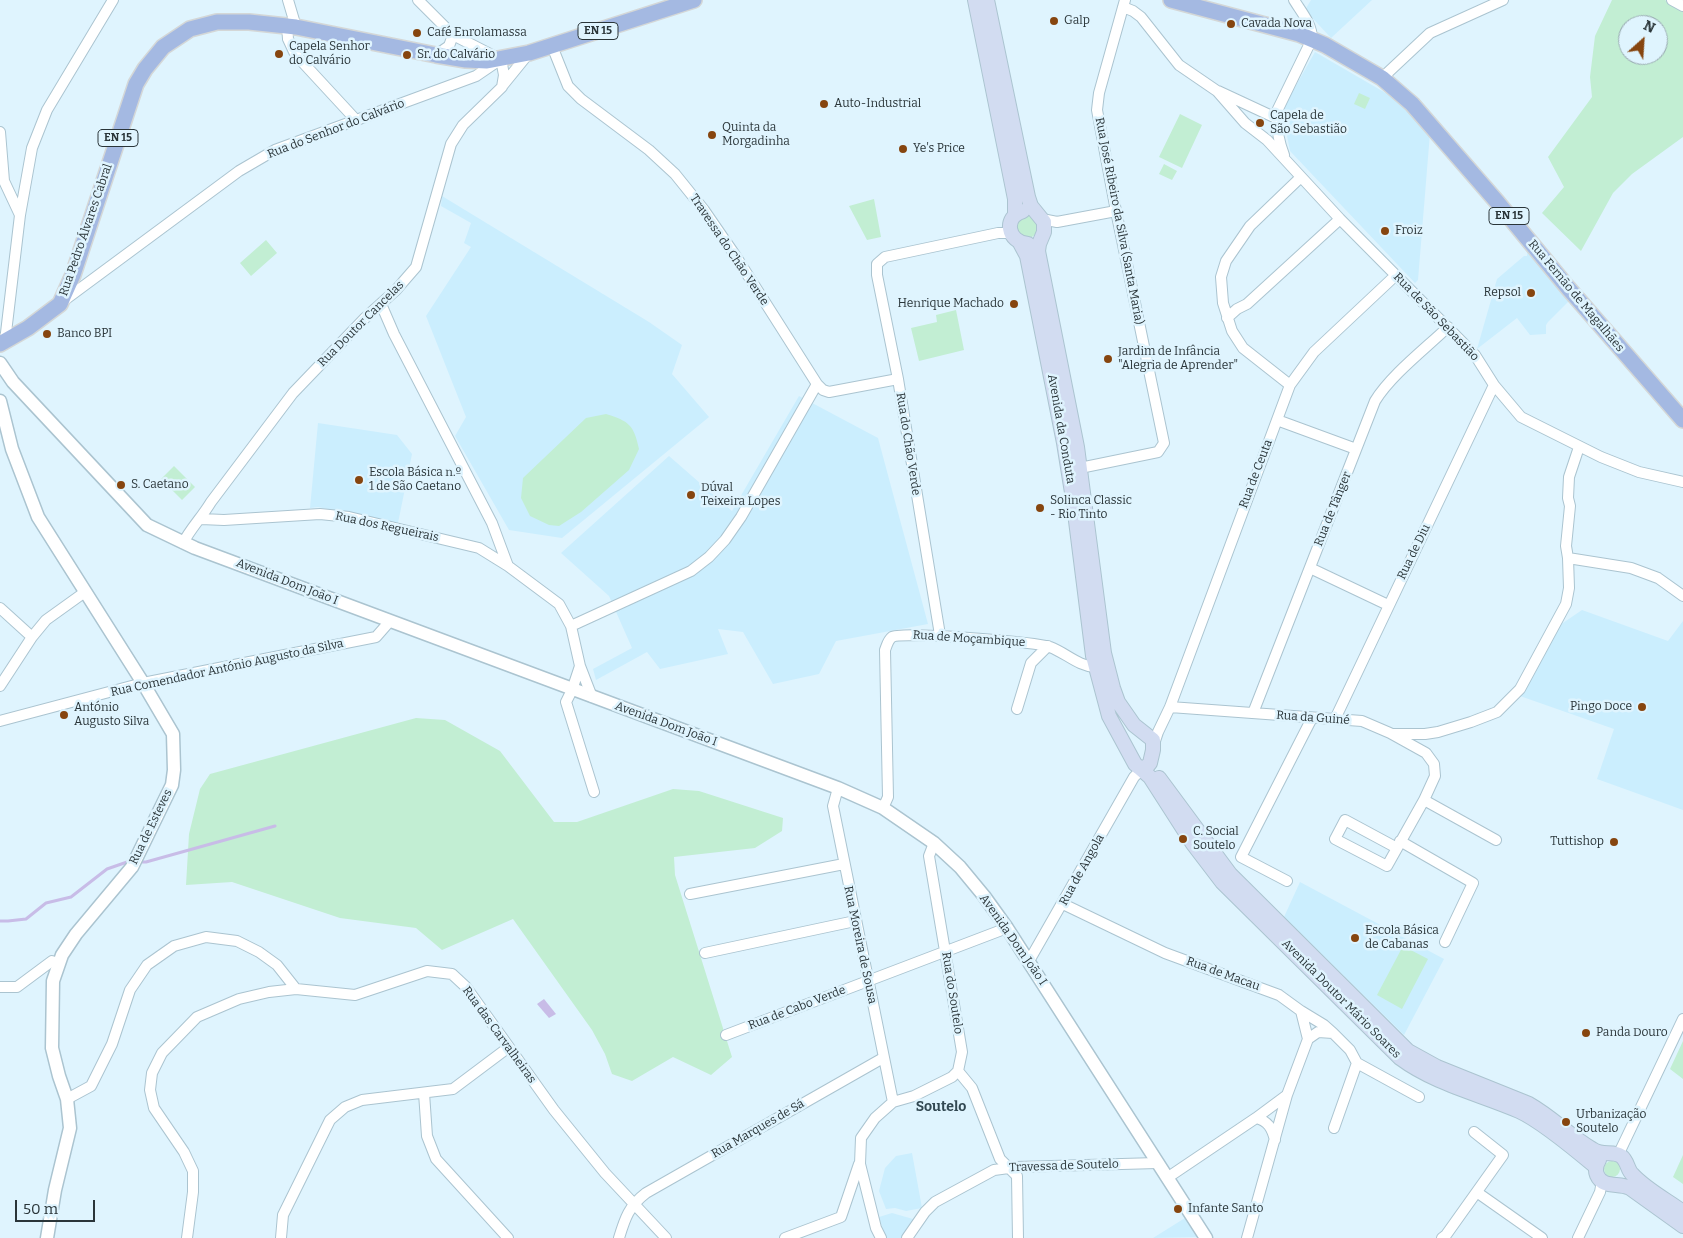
<!DOCTYPE html>
<meta charset="utf-8">
<style>
body{margin:0}
#map{position:relative;width:1683px;height:1238px;overflow:hidden;background:#dff4fe;font-family:Bitter,serif}
canvas{display:block}
.north{position:absolute;left:1618px;top:15px;width:50px;height:50px;box-sizing:border-box;background:#dff4fe;border:1px solid #97a8af;border-radius:50%;rotate:26deg;font-size:14px;font-weight:700;line-height:20px;text-align:center;color:#2a3539}
.north::after{content:'';display:block;margin:auto;width:18px;height:22px;background:#86450f;clip-path:polygon(50% 0,100% 100%,50% 72%,0 100%)}
.scale{position:absolute;left:15px;top:1200px;width:80px;height:22px;box-sizing:border-box;border:2px solid #2a3539;border-top:0;padding-left:6px;font-size:15px;line-height:18px;white-space:nowrap;color:#2a3539;-webkit-text-stroke:4px #dff4fe;paint-order:stroke}
</style>
<div id="map">
<canvas width="1683" height="1238"></canvas>
<div class="north">N</div>
<div class="scale">50 m</div>
</div>
<script>
const g = document.querySelector('canvas').getContext('2d');
g.lineJoin = 'round';
function fill(path, color) {
  g.fillStyle = color;
  g.fill(path, 'evenodd');
}
function strokePath(path, color, width, dash) {
  g.strokeStyle = color;
  g.lineWidth = width;
  g.lineCap = dash ? 'butt' : 'round';
  g.setLineDash(dash || []);
  g.stroke(path);
}
function drawText(font, color, halo, rows, align = 'center') {
  g.font = font + ' Bitter,serif';
  g.lineWidth = 5;
  g.setLineDash([]);
  g.textBaseline = 'middle';
  g.strokeStyle = halo;
  g.fillStyle = color;
  for (const [text, x, y, turn = 0] of rows) {
    g.save();
    g.translate(x, y);
    g.rotate((+turn || 0) * Math.PI / 180);
    g.textAlign = isNaN(turn) ? turn : align;
    if (halo) g.strokeText(text, 0, 0);
    g.fillText(text, 0, 0);
    g.restore();
  }
}
fill(new Path2D(`
 M1311 0H1372L1331 38 1305 10Z
 M1315 52 1396 99 1430 133 1418 280 1415 283 1290 151 1282 110Z
 M442 196 649 322 682 345 672 374 709 417 562 538 509 530 455 436 466 417 426 316 471 247 464 243 471 223 441 206Z
 M1528 246 1572 298 1548 322 1546 325V334L1530 335 1517 318 1477 349 1497 279 1524 256H1527Z
 M799 396 878 438 928 624 836 641 819 674 773 684 743 632 718 629 728 654 660 669 647 652 596 680 593 669 632 648 609 596 561 553 669 456 732 511Z
 M318 423 397 435 412 454 398 523 318 507 310 508Z
 M1582 610 1668 641 1683 621V810L1597 779 1614 729 1520 696 1544 656 1557 627Z
 M1300 882 1444 959 1404 1035 1284 917Z
 M912 1153 922 1208 906 1211 895 1208 886 1209 879 1191 885 1168 896 1156Z
 M892 1213 913 1219 903 1238H886L879 1217Z
 M1185 1218 1198 1237 1153 1238Z`), '#cbeefe');
fill(new Path2D(`
 M1612 0H1665L1676 7 1683 0V137L1632 174 1613 193 1581 251 1542 213 1564 187 1548 157 1592 97 1590 77 1595 36ZM1628 25H1658V55H1628Z
 M1359 93 1370 98 1365 109 1354 104Z
 M1180 114 1202 125 1182 168 1159 157Z
 M1164 164 1177 171 1172 180 1159 174Z
 M874 199 881 237 867 240 849 206Z
 M1016 227a11 11 0 1 1 22 0a11 11 0 1 1-22 0Z
 M266 240 277 253 251 276 240 263Z
 M956 310 964 350 919 361 911 328 937 322 936 315Z
 M606 414C629 421 634 425 639 449L629 470 581 512 559 526 549 525 530 516 521 498 523 478 586 418Z
 M174 466 195 487 182 500 161 479Z
 M416 718 445 720 500 751 554 822H577L673 789 699 791 783 818 782 831 755 848 674 857 675 875 732 1057 711 1075 673 1057 632 1081 612 1074 605 1054 592 1030 513 919 442 950 416 928 340 918 232 882 186 885 189 834 200 789 210 774Z
 M1403 946 1428 959 1402 1009 1377 995Z
 M1683 1041V1079L1670 1069Z
 M1683 1155V1184L1673 1177Z
 M1604 1169a8 8 0 1 1 16 0a8 8 0 1 1-16 0Z`), '#c2eed3');
fill(new Path2D(`
 M544 999 556 1014 549 1018 537 1004Z`), '#c8bce7');
strokePath(new Path2D(`
 M141 862H146L275 826
 M0 921H8L26 919 46 903 71 897 107 869 130 861`), '#c8bce7', 3);
const minor = new Path2D(`
 M288 0 296 27
 M418 0 453 35 500 59
 M1672 0 1683 6
 M1123 7 1133 11 1141 17 1179 65 1217 91 1245 123 1267 140 1340 219 1475 355 1494 385 1521 417 1601 457 1639 472 1683 482
 M287 26 288 39 295 54 356 120
 M552 46 568 86 581 99 649 150 675 174 704 210 735 255 817 384 823 390 829 392 898 379
 M436 55 449 46 453 35
 M1382 78 1430 33 1503 0
 M503 85 529 53
 M1218 91 1276 118
 M0 132 4 181 20 215
 M1284 155C1279 142 1276 125 1277 111L1312 39C1312 24 1302 13 1294 0
 M1042 219 1057 222 1116 211
 M62 302 239 171 275 150 476 76 498 61
 M381 304 394 334 492 523 508 566 559 604 571 626 580 666
 M1227 318 1237 309 1247 304 1340 219
 M5 341 20 215 32 148 47 110 113 0
 M1290 385 1243 348 1232 331 1223 303 1221 277 1226 261 1250 226 1301 177
 M1277 420 1356 449
 M1080 468 1158 452 1164 443 1116 211 1097 110 1099 93 1125 0
 M201 519 224 520 320 514 349 517 479 548 508 566
 M183 543C191 528 202 517 211 502L293 393 365 318 396 290 416 267 451 144 463 125 502 87 504 75 501 59
 M1568 558 1631 568 1658 578 1683 596
 M1310 568 1388 605
 M0 608 32 637
 M571 626 691 571 709 557 725 540 741 517 817 384
 M940 635 898 379 877 275V264L885 257 998 233H1007L1012 235
 M0 686 32 637 46 620 85 592
 M592 697 580 666 572 690 566 702 594 792
 M1170 707 1362 721 1390 733 1426 753 1434 764 1435 776 1424 800 1387 866 1335 839 1345 820 1397 848
 M1017 709 1031 663 1048 646
 M1253 713 1375 401C1391 375 1425 349 1448 327
 M1335 719 1494 385
 M0 721 143 683 376 637 390 621
 M1393 734H1425L1438 732 1471 722 1497 712 1520 689 1566 604 1569 588 1568 558 1566 546 1570 506 1568 498 1569 477 1579 447
 M1154 744 1158 732 1170 707 1290 385 1314 352 1396 275
 M838 788 833 806 893 1102
 M1424 800 1496 840
 M883 808 888 797 885 650C887 645 888 640 892 637 901 631 1036 642 1050 647 1066 653 1078 666 1095 667
 M1400 841 1473 883 1445 942
 M1287 881 1241 857 1312 718
 M690 894 844 864
 M1063 904 1165 953 1279 995 1301 1011 1308 1039 1287 1095 1247 1238
 M705 953 855 921
 M1029 961 1134 777 1143 768
 M0 987H17L52 961 59 964
 M1301 1011 1324 1025 1333 1033 1350 1050 1357 1063 1419 1097
 M726 1035 1007 928
 M1308 1039 1318 1032 1333 1033
 M958 1071 972 1088 1000 1159 1017 1176 1018 1238
 M424 1093 427 1136 436 1159 508 1238
 M67 1099 91 1086 112 1044 130 990 147 965 174 946 206 937 237 941 259 952 277 965 296 989
 M1256 1118C1268 1121 1272 1128 1275 1140
 M1334 1128 1357 1063
 M1620 1156 1621 1149 1683 1019
 M1167 1178 1256 1118 1287 1095
 M1478 1193 1542 1238
 M187 1238 193 1192V1171L184 1152 154 1108 150 1090 152 1073 162 1053 197 1017 239 999 269 992 296 989 355 995 427 971 452 974 466 987 554 1110 605 1173 666 1238
 M281 1238 283 1215 330 1120 345 1107 362 1100 453 1089 509 1047
 M619 1238C625 1218 629 1206 646 1193L883 1058
 M785 1238 841 1217 859 1164
 M881 1238 876 1228 860 1164 861 1138 875 1118 893 1102 914 1096 952 1077 958 1071 962 1052 929 856 934 843
 M907 1238 925 1212 935 1202 994 1170 1016 1167 1157 1163
 M1442 1238 1446 1235 1503 1155 1474 1132
 M1578 1238 1600 1192 1602 1181`);
const tertiary = new Path2D(`
 M0 363 13 382 147 525 195 548 838 788 883 808 934 843 960 867 984 896 1007 928 1206 1238
 M0 401 12 449 38 517 143 683 173 734 174 770 172 785 132 867 76 934 62 955 53 981 52 1048 59 1076 67 1099 70 1128 55 1190 47 1238`);
const secondary = new Path2D(`
 M975 0 1015 199V214
 M987 0 1028 197 1031 206 1044 222V232L1039 244 1038 251 1077 447 1104 653 1113 688 1118 702 1134 725 1153 740V750L1150 763 1146 768 1138 767
 M1023 211C1003 217 1007 242 1028 244
 M1020 243 1027 256 1064 443 1074 505 1093 656 1109 716 1135 764 1150 777 1193 844 1222 882 1400 1058C1435 1084 1480 1094 1519 1111 1541 1121 1577 1151 1596 1167
 M1159 778 1230 874 1408 1051 1437 1067 1529 1104C1552 1117 1570 1136 1592 1149 1603 1157 1612 1150 1621 1156 1628 1161 1627 1170 1633 1175 1647 1190 1667 1200 1683 1212
 M1599 1160C1596 1165 1595 1170 1597 1175 1603 1189 1619 1182 1630 1188L1683 1226`);
const primary = new Path2D(`
 M1171 0 1299 34 1325 45 1382 78 1412 104 1498 203 1568 288 1683 420
 M0 344 28 328 60 304 73 275 136 84 145 69 163 47 190 29 217 22H249L296 27 436 55 466 60 487 61 529 53 694 0`);
strokePath(minor, '#abc4d0', 12);
strokePath(tertiary, '#abc4d0', 15);
strokePath(secondary, '#abc4d0', 16);
strokePath(primary, '#d4d7d7', 18);
strokePath(minor, '#fff', 10);
strokePath(tertiary, '#fff', 12);
strokePath(secondary, '#d2dcf1', 14);
strokePath(primary, '#a4b9e2', 15);
for (const [x, y, r, color] of [
 [1054,21,5,"#86450f"],
 [1231,24,5,"#86450f"],
 [417,33,5,"#86450f"],
 [279,54,5,"#86450f"],
 [407,55,5,"#86450f"],
 [824,104,5,"#86450f"],
 [1260,123,5,"#86450f"],
 [712,135,5,"#86450f"],
 [903,149,5,"#86450f"],
 [1385,231,5,"#86450f"],
 [1531,293,5,"#86450f"],
 [1014,304,5,"#86450f"],
 [47,334,5,"#86450f"],
 [1108,359,5,"#86450f"],
 [359,480,5,"#86450f"],
 [121,485,5,"#86450f"],
 [691,495,5,"#86450f"],
 [1040,508,5,"#86450f"],
 [1642,707,5,"#86450f"],
 [64,715,5,"#86450f"],
 [1183,839,5,"#86450f"],
 [1614,842,5,"#86450f"],
 [1355,938,5,"#86450f"],
 [1586,1033,5,"#86450f"],
 [1566,1122,5,"#86450f"],
 [1178,1209,5,"#86450f"]
]) {
  const dot = new Path2D();
  dot.arc(x, y, r, 0, 2 * Math.PI);
  g.fillStyle = color;
  g.fill(dot);
  strokePath(dot, '#dff4fe', 2);
}
for (const [x, y, w] of [
 [598,31,40],
 [118,138,40],
 [1509,216,40]
]) {
  const box = new Path2D();
  box.roundRect(x - w / 2, y - 8.5, w, 17, 4);
  g.fillStyle = '#dff4fe';
  g.fill(box);
  strokePath(box, '#2a3539', 1);
}
drawText('bold 11px', '#2a3539', null, [
 ["EN 15",598,31],
 ["EN 15",118,138],
 ["EN 15",1509,216]
]);
drawText('12px', '#2a3539', '#dff4fe', [
 ["Galp",1064,21],
 ["Cavada Nova",1241,24],
 ["Café Enrolamassa",427,33],
 ["Capela Senhor",289,47],
 ["do Calvário",289,61],
 ["Sr. do Calvário",417,55],
 ["Auto-Industrial",834,104],
 ["Capela de",1270,116],
 ["São Sebastião",1270,130],
 ["Quinta da",722,128],
 ["Morgadinha",722,142],
 ["Ye's Price",913,149],
 ["Froiz",1395,231],
 ["Repsol",1521,293,"right"],
 ["Henrique Machado",1004,304,"right"],
 ["Banco BPI",57,334],
 ["Jardim de Infância",1118,352],
 ["\"Alegria de Aprender\"",1118,366],
 ["Escola Básica n.º",369,473],
 ["1 de São Caetano",369,487],
 ["S. Caetano",131,485],
 ["Dúval",701,488],
 ["Teixeira Lopes",701,502],
 ["Solinca Classic",1050,501],
 ["- Rio Tinto",1050,515],
 ["Pingo Doce",1632,707,"right"],
 ["António",74,708],
 ["Augusto Silva",74,722],
 ["C. Social",1193,832],
 ["Soutelo",1193,846],
 ["Tuttishop",1604,842,"right"],
 ["Escola Básica",1365,931],
 ["de Cabanas",1365,945],
 ["Panda Douro",1596,1033],
 ["Urbanização",1576,1115],
 ["Soutelo",1576,1129],
 ["Infante Santo",1188,1209]
], 'left');
drawText('12px', '#2a3539', '#dff4fe', [
 ["Rua do Senhor do Calvário",336,129,-21],
 ["Rua José Ribeiro da Silva (Santa Maria)",1119,221,79],
 ["Rua Pedro Álvares Cabral",86,230,-71],
 ["Travessa do Chão Verde",729,250,56],
 ["Rua Fernão de Magalhães",1576,296,50],
 ["Rua de São Sebastião",1436,317,46],
 ["Rua Doutor Cancelas",361,324,-45],
 ["Avenida da Conduta",1061,429,80],
 ["Rua do Chão Verde",908,444,81],
 ["Rua de Ceuta",1256,474,-69],
 ["Rua de Tânger",1333,509,-68],
 ["Rua dos Regueirais",387,527,12],
 ["Rua de Diu",1414,552,-64],
 ["Avenida Dom João I",287,582,21],
 ["Rua de Moçambique",969,639,4],
 ["Rua Comendador António Augusto da Silva",227,668,-12],
 ["Rua da Guiné",1313,718,4],
 ["Avenida Dom João I",666,724,20],
 ["Rua de Esteves",151,827,-64],
 ["Rua de Angola",1082,870,-61],
 ["Avenida Dom João I",1013,940,55],
 ["Rua Moreira de Sousa",860,945,78],
 ["Rua de Macau",1223,974,20],
 ["Rua do Soutelo",952,993,81],
 ["Avenida Doutor Mário Soares",1341,999,45],
 ["Rua de Cabo Verde",797,1008,-21],
 ["Rua das Carvalheiras",499,1035,54],
 ["Rua Marques de Sá",758,1129,-30],
 ["Travessa de Soutelo",1064,1166,-2]
]);
drawText('bold 14px', '#324852', '#dff4fe', [
 ["Soutelo",941,1107]
]);
</script>
